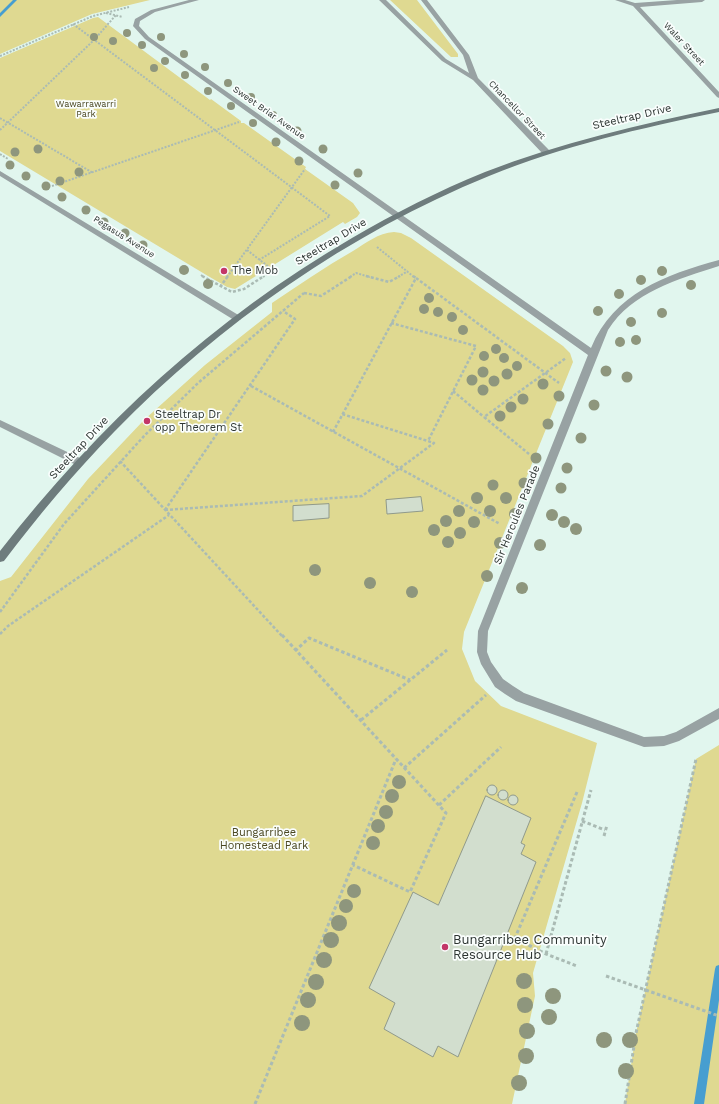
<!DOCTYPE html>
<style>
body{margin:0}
canvas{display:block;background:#e1f6ee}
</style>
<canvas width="719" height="1104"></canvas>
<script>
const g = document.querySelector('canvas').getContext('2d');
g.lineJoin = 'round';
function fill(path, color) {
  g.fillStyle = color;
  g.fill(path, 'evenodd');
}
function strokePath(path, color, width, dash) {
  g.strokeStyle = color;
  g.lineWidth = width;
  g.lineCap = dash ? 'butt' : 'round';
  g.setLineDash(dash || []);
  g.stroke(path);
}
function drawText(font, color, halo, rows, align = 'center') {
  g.font = font + ' "Work Sans",sans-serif';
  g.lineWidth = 3.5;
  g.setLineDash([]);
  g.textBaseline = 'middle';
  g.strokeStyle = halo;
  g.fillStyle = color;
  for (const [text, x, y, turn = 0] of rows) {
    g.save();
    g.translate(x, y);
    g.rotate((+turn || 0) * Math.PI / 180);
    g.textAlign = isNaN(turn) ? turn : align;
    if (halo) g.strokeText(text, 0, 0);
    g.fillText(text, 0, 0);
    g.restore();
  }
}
fill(new Path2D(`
 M0 0H150L92 14 0 54Z
 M390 0H417L458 54V57H451Z
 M98 17 210 100 211 99 241 121V123H244L306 167 305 169 353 203 360 213 357 217 345 224 343 222 235 289 227 287 208 276 0 151V58L93 18Z
 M394 232 401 233 411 238 563 346 570 353 573 362 464 632 462 649 475 681 501 706 597 743 582 803 533 973 535 996 512 1104H0V581L11 577 88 479 144 420 205 365 272 312V303C299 285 325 267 353 251 366 243 378 233 394 232Z
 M719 745V1104H625L636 1033 696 759Z`), '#dfd991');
fill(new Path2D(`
 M13 0H17L0 17V13Z
 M719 965V1000L704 1104H694L715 969 716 966Z`), '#479ed0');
const building = new Path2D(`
 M421 497 423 511 387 514 386 500Z
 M329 504V518L293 521V506Z
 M487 790a5 5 0 1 1 10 0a5 5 0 1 1-10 0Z
 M498 795a5 5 0 1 1 10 0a5 5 0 1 1-10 0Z
 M508 800a5 5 0 1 1 10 0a5 5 0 1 1-10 0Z
 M486 796 531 818 521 843 525 845 521 854 536 862 458 1057 438 1046 433 1057 384 1029 395 1003 369 988 413 892 438 905Z`);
fill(building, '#d2dece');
strokePath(building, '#909a8c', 1);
strokePath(new Path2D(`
 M106 13 123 17
 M73 24 330 216 259 260
 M0 56 93 16 129 7
 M0 118 93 173
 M0 130 94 40 116 15
 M0 154 8 159
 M52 186 239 122
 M377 247 414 277
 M247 250 274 271
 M201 275 204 277
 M227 277 305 169
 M263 277 273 270
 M350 277 356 273 370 277
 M398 277 408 271`), '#aabbb4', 2, [2, 1.5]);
strokePath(new Path2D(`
 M202 276 232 292 244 289 264 276
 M366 276 389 282 400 276
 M413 276 416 278
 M220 287 228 276
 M304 293 321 296 352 276
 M391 323 476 346 428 441
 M251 386 500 524
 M453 391 484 417
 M333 432 416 278 559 383
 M529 454 484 417 566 358
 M120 461 282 636
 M165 510 362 496 434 443 342 414
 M165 510 295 319 283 311
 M0 612 64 524 145 435 198 383 304 293
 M0 634 8 626 169 515`), '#aabbb4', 2.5, [3, 2]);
strokePath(new Path2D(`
 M282 635 446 813 410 892 353 865
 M295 651 309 638 410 680
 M361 720 447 650
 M404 768 486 695
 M577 792 515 938 546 954 577 966
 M439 805 501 747
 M582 821 605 830
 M604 836 607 825
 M546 954 591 790
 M606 976 719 1016
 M255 1104 396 759
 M625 1104 636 1033 696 759`), '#aabbb4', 3, [3.5, 2.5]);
fill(new Path2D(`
 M189 0H199L155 12 140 21 139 26 149 37 591 348C614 293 665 275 719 260V266C678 279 632 292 608 330L488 631 487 652 491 662 503 679 513 686 524 693 644 737 664 736 676 732 719 708V719L679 741 664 746 644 747 516 701 505 694 495 687 481 664 477 652 478 631 588 355 145 39 133 26 135 19 151 10Z
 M379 0H386L446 59 469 73 463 55 421 0H427L469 55 478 78 549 150V154H543L473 80 442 61Z
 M615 0H625L635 3 677 0H705L702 2 640 7 719 92V98L717 97 633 6Z
 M0 171 240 316 241 318 240 320H234L0 176Z
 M0 420 82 459 84 462 82 465H76L0 427Z`), '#98a2a3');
fill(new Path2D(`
 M719 108V112C641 128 563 146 489 176 349 233 219 324 114 432 74 473 38 516 4 561L0 562V551C99 424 213 319 352 238 395 213 438 191 485 172 560 143 640 124 719 108Z`), '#6e7c7d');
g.fillStyle = '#8e967d';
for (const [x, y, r] of [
 [127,33,4],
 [94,37,4],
 [161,37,4],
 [113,41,4],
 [142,45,4],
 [184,54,4],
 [165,61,4],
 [205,67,4],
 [154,68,4],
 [185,75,4],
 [228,83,4],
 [208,91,4],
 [251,97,4],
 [231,106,4],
 [273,115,4],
 [253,123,4],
 [297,131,4.5],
 [276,142,4.5],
 [38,149,4.5],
 [323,149,4.5],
 [15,152,4.5],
 [299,161,4.5],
 [10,165,4.5],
 [79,172,4.5],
 [358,173,4.5],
 [26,176,4.5],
 [60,181,4.5],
 [335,185,4.5],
 [46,186,4.5],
 [62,197,4.5],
 [86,210,4.5],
 [104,222,4.5],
 [125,233,4.5],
 [143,245,4.5],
 [184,270,5],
 [662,271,5],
 [641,280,5],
 [208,284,5],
 [691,285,5],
 [619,294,5],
 [429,298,5],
 [424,309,5],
 [598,311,5],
 [438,312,5],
 [662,313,5],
 [452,317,5],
 [631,322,5],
 [463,330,5],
 [636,340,5],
 [620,342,5],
 [496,349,5],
 [484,356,5],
 [504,358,5],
 [517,366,5],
 [606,371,5.5],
 [483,372,5.5],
 [507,374,5.5],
 [627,377,5.5],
 [472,380,5.5],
 [494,381,5.5],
 [543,384,5.5],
 [483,390,5.5],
 [559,396,5.5],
 [523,399,5.5],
 [594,405,5.5],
 [511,407,5.5],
 [500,416,5.5],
 [548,424,5.5],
 [581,438,5.5],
 [536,458,5.5],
 [567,468,5.5],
 [524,483,5.5],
 [493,485,5.5],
 [561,488,5.5],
 [477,498,6],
 [506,498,6],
 [459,511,6],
 [490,511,6],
 [515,514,6],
 [552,515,6],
 [446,521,6],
 [474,522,6],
 [564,522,6],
 [576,529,6],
 [434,530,6],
 [460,533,6],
 [448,542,6],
 [500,543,6],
 [540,545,6],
 [315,570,6],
 [487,576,6],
 [370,583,6],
 [522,588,6],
 [412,592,6],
 [399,782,7],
 [392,796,7],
 [386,812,7],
 [378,826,7],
 [373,843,7],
 [354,891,7],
 [346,906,7],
 [339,923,8],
 [331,940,8],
 [324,960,8],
 [524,981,8],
 [316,982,8],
 [553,996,8],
 [308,1000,8],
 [525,1005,8],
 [549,1017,8],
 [302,1023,8],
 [527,1031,8],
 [604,1040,8],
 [630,1040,8],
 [526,1056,8],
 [626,1071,8],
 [519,1083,8]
]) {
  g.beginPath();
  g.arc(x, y, r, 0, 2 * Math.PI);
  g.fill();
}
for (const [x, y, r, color] of [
 [224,271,4,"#c33668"],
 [147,421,4,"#c33668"],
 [445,947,4,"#c33668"]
]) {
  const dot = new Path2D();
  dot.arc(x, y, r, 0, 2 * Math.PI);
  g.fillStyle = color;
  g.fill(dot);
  strokePath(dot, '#fafefd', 1.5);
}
drawText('9px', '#2c3431', '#fafefd', [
 ["Waler Street",684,44,47],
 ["Chancellor Street",517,110,46],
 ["Sweet Briar Avenue",269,113,35],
 ["Pegasus Avenue",124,237,32]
]);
drawText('9px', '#4a4721', '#fafefd', [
 ["Wawarrawarri",86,104],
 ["Park",86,114]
]);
drawText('11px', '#2c3431', '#fafefd', [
 ["Steeltrap Drive",632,117,-13],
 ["Steeltrap Drive",331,242,-31],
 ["Steeltrap Drive",79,448,-47],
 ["Sir Hercules Parade",517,515,-68]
]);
drawText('11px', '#2c3431', '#fafefd', [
 ["The Mob",232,271],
 ["Steeltrap Dr",155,415],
 ["opp Theorem St",155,428]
], 'left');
drawText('11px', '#4a4721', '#fafefd', [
 ["Bungarribee",264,833],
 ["Homestead Park",264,846]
]);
drawText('13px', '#2c3431', '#fafefd', [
 ["Bungarribee Community",453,940],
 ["Resource Hub",453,955]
], 'left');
</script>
